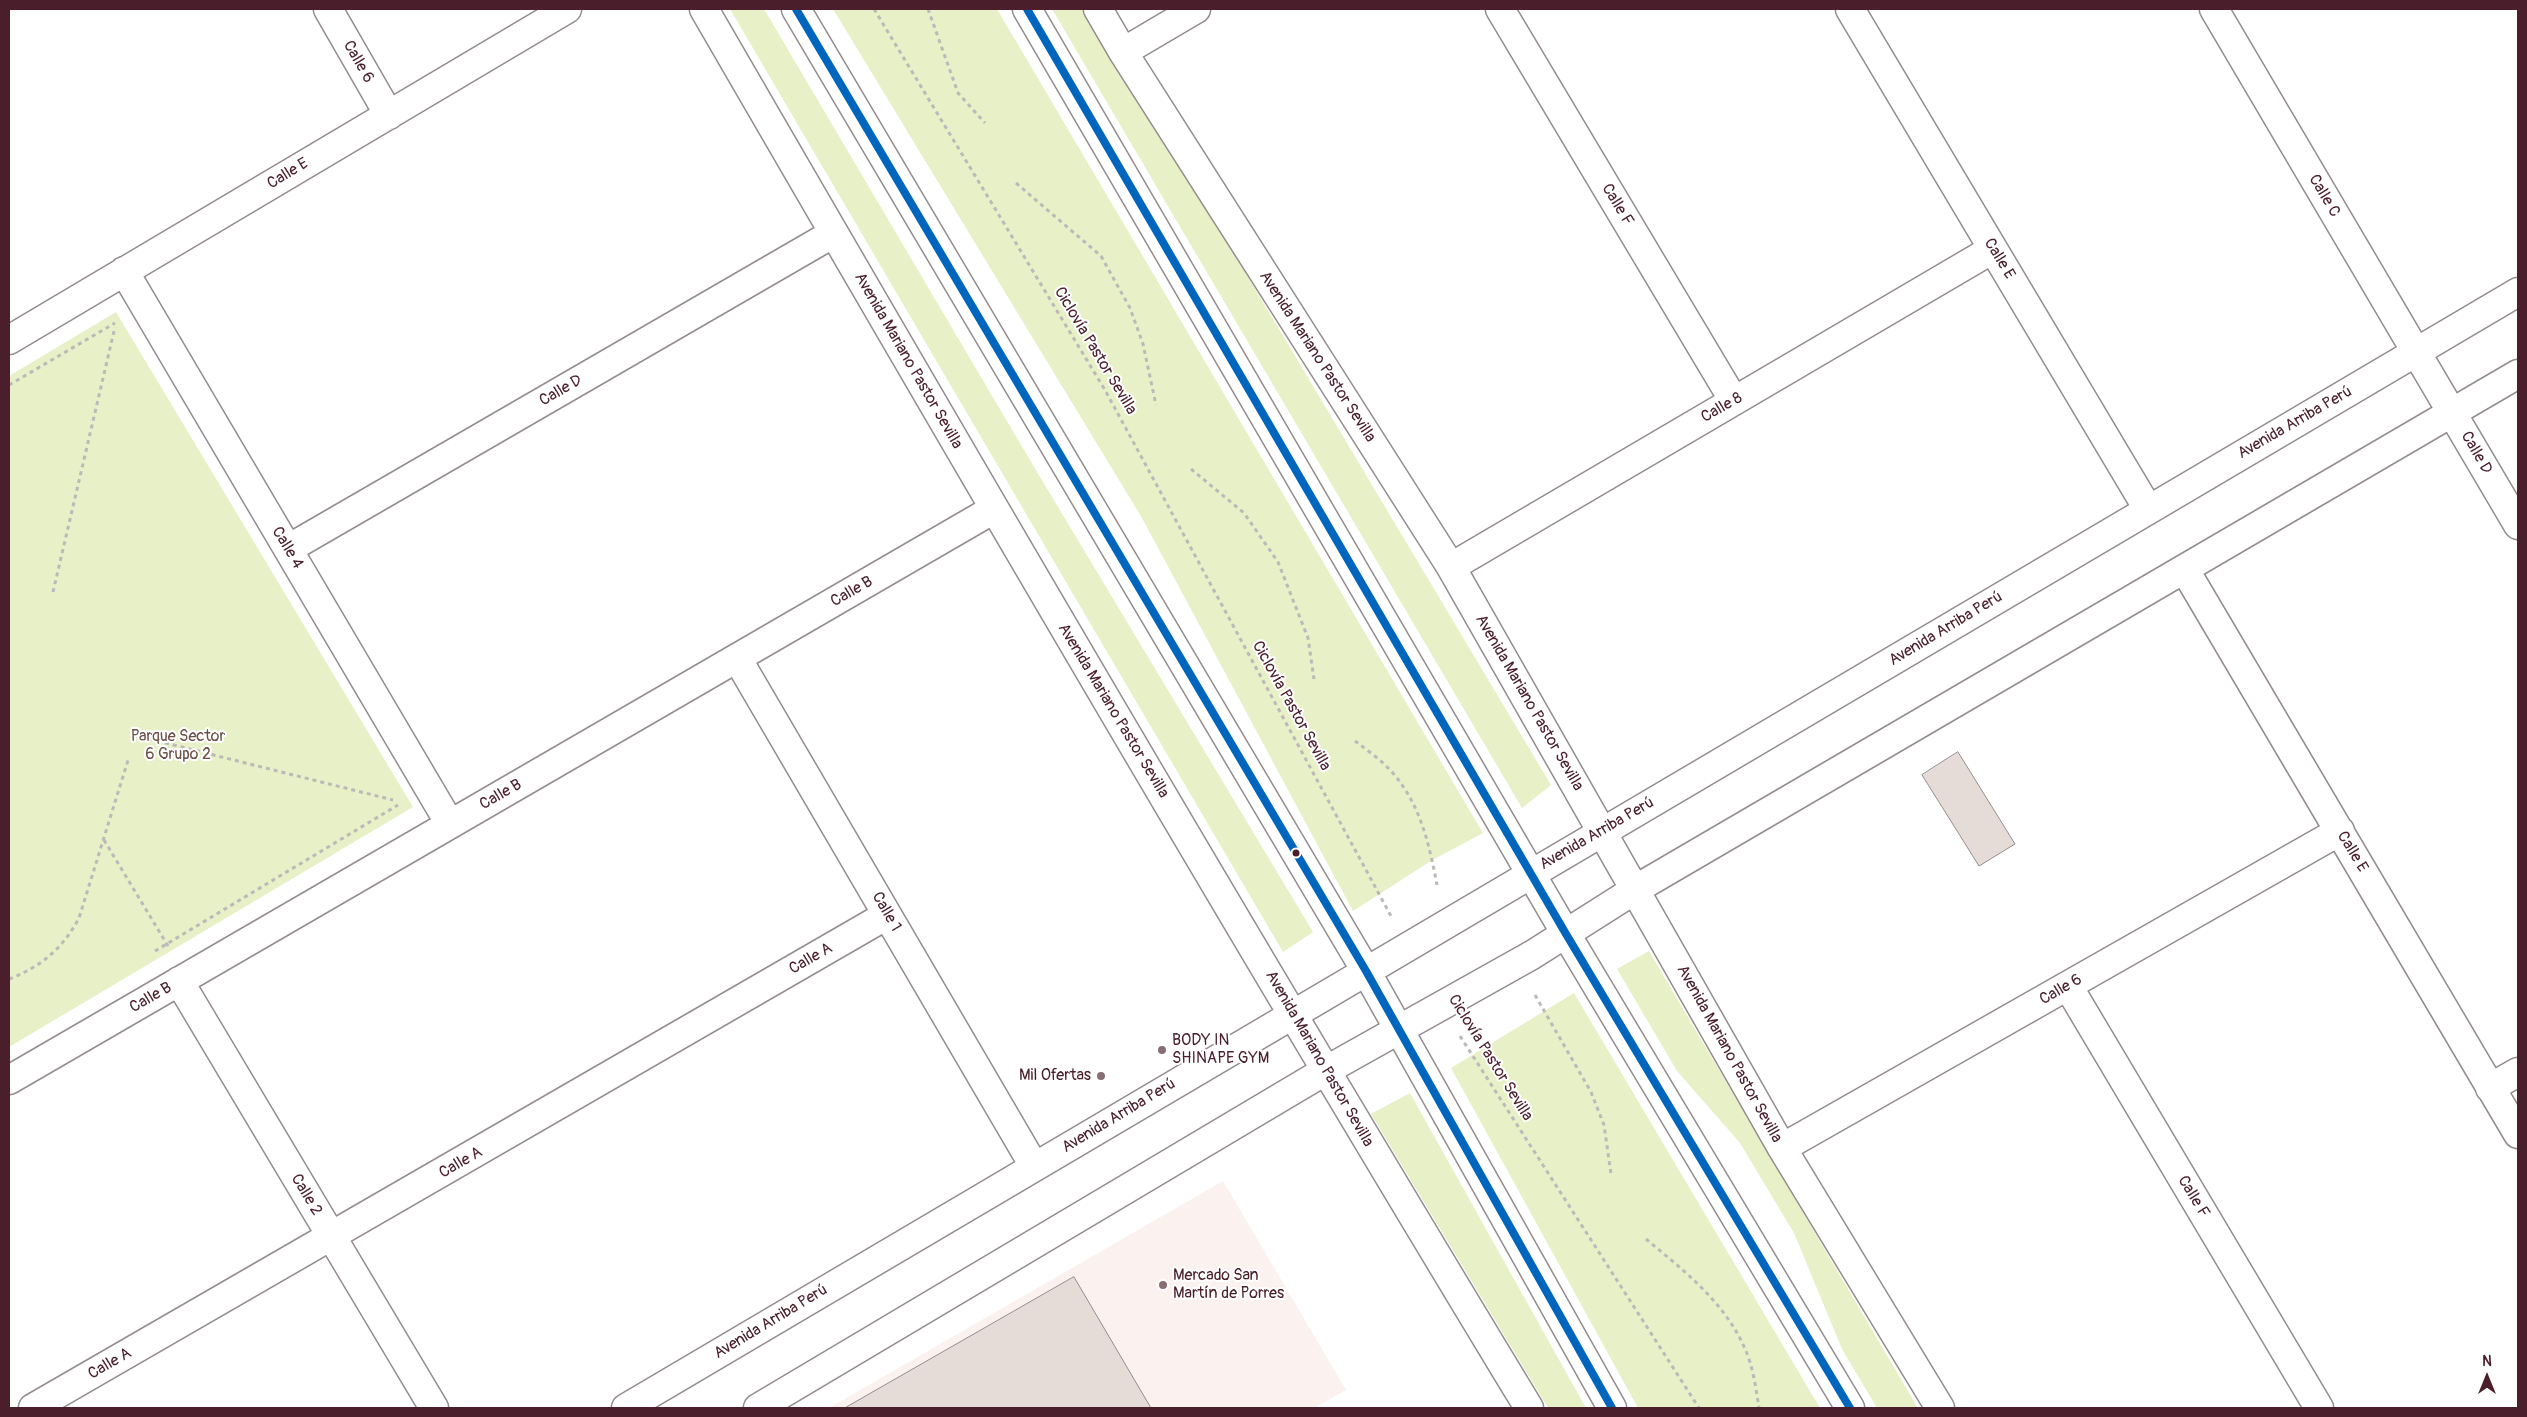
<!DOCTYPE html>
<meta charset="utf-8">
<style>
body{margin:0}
#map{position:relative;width:2527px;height:1417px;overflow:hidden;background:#fff;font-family:Pangolin,sans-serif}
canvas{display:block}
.frame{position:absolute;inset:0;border:10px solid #4a1f2b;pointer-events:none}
.north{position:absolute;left:2462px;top:1352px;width:50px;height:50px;-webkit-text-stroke:4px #fff;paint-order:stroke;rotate:0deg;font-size:14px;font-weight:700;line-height:20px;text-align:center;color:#4a1f2b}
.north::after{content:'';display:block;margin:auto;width:18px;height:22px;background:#4a1f2b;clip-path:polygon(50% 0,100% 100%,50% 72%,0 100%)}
</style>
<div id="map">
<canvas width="2527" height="1417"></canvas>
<div class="frame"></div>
<div class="north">N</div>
</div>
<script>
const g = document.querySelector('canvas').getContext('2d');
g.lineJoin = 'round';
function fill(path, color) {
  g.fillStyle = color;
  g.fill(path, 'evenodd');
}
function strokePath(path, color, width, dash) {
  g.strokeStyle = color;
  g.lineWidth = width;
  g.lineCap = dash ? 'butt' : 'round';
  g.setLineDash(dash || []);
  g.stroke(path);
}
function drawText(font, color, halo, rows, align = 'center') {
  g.font = font + ' Pangolin,sans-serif';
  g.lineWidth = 4;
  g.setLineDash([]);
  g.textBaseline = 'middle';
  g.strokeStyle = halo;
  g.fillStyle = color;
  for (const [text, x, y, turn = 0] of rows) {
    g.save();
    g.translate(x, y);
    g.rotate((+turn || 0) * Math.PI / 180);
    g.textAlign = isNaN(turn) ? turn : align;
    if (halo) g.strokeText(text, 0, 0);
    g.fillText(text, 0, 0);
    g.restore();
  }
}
fill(new Path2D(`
 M1223 1181 1346 1390 1314 1408H829Z`), '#fbf2ef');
fill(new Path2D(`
 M730 9H764L1034 467 1313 932 1283 952Z
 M833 9H997L1483 833 1434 859 1353 911 1142 518Z
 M1052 9H1088L1551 785 1522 808Z
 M116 312 413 807 9 1047V376Z
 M1649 951 1918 1408H1877L1842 1349 1794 1233 1740 1143 1677 1071 1617 969Z
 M1574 993 1820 1408H1638L1451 1068Z
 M1410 1093 1586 1408H1548L1371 1114Z`), '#e7f0c6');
const building = new Path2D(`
 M1958 752 2015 844 1979 866 1922 775Z
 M1074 1277 1151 1408H845Z`);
fill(building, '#e5dbd7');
strokePath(building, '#948c8e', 1);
const minor = new Path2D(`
 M328 9 389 115
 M704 9C975 477 1248 945 1529 1408
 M1098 9 1123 52 1451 567 1782 1148 1940 1408
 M1500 9 1734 401
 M1850 9 2148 509
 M2214 9 2518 525
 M1123 52 1196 9
 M124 271 450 824
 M9 340 567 9
 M288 549 834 233
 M1451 567 1993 249
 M2185 570 2518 1134
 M737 658 1034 1166
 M179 981 434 1408
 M2068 986 2319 1408
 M9 1080 994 509
 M2490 1088 2518 1072
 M1782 1148 2340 831
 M33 1408 887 915
 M626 1408 2518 292
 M758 1408 1325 1071 1532 955 1636 889 2518 374`);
const major = new Path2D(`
 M796 9 1366 971 1612 1408
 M1027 9 1566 934 1850 1408`);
strokePath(minor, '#948c8e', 31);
strokePath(major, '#948c8e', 31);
strokePath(new Path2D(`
 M874 9 1105 390 1391 916
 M928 9 958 93 985 123
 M1016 183 1101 256 1130 308 1143 344 1156 405
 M9 385 115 323
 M1191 469 1244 513 1278 562 1308 638 1314 679
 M53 592 115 327
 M134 735 393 800
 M1355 741C1367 750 1381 760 1391 771 1420 803 1429 843 1437 885
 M104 840 168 946
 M155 951 398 805
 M9 979C41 967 63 948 79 918L129 757
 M1535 995 1591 1092 1604 1125 1611 1174
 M1460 1036 1699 1408
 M1646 1239C1683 1270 1725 1302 1745 1349 1753 1366 1756 1389 1759 1408`), '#bdb8b9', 3, [4, 4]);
strokePath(minor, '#fff', 28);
strokePath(major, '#fff', 28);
strokePath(new Path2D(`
 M796 9 1366 971 1612 1408
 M1027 9 1566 934 1850 1408`), '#0065bd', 8);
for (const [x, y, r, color] of [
 [1296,853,4.5,"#4a1f2b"],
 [1162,1050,5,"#896d75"],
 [1101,1076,5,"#896d75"],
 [1163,1285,5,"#896d75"]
]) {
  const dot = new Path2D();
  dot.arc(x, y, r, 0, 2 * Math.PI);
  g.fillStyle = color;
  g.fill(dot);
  strokePath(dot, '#fff', 2);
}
drawText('16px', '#4a1f2b', '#fff', [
 ["Calle 6",358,62,60],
 ["Calle E",288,174,-31],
 ["Calle C",2324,196,59],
 ["Calle F",1617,205,59],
 ["Calle E",1999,259,59],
 ["Ciclovía Pastor Sevilla",1095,351,59],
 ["Avenida Mariano Pastor Sevilla",1317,357,57],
 ["Avenida Mariano Pastor Sevilla",908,361,60],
 ["Calle D",561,391,-30],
 ["Calle 8",1722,408,-30],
 ["Avenida Arriba Perú",2295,423,-30],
 ["Calle D",2476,453,60],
 ["Calle 4",287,548,59],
 ["Calle B",852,592,-30],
 ["Avenida Arriba Perú",1946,629,-31],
 ["Avenida Mariano Pastor Sevilla",1529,703,60],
 ["Ciclovía Pastor Sevilla",1291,706,61],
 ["Avenida Mariano Pastor Sevilla",1113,711,59],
 ["Calle B",501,795,-30],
 ["Avenida Arriba Perú",1597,834,-30],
 ["Calle E",2352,852,59],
 ["Calle 1",886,912,60],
 ["Calle A",811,959,-30],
 ["Calle 6",2061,990,-30],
 ["Calle B",151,998,-30],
 ["Avenida Mariano Pastor Sevilla",1729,1054,61],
 ["Ciclovía Pastor Sevilla",1490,1058,58],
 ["Avenida Mariano Pastor Sevilla",1319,1059,60],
 ["Avenida Arriba Perú",1119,1116,-31],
 ["Calle A",461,1163,-30],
 ["Calle 2",306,1195,59],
 ["Calle F",2193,1197,59],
 ["Avenida Arriba Perú",771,1322,-31],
 ["Calle A",110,1364,-30]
]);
drawText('16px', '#6c5046', '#fff', [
 ["Parque Sector",178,737],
 ["6 Grupo 2",178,755]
]);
drawText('16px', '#4a1f2b', '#fff', [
 ["BODY IN",1172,1041],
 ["SHINAPE GYM",1172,1059],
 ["Mil Ofertas",1091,1076,"right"],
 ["Mercado San",1173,1276],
 ["Martín de Porres",1173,1294]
], 'left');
</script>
